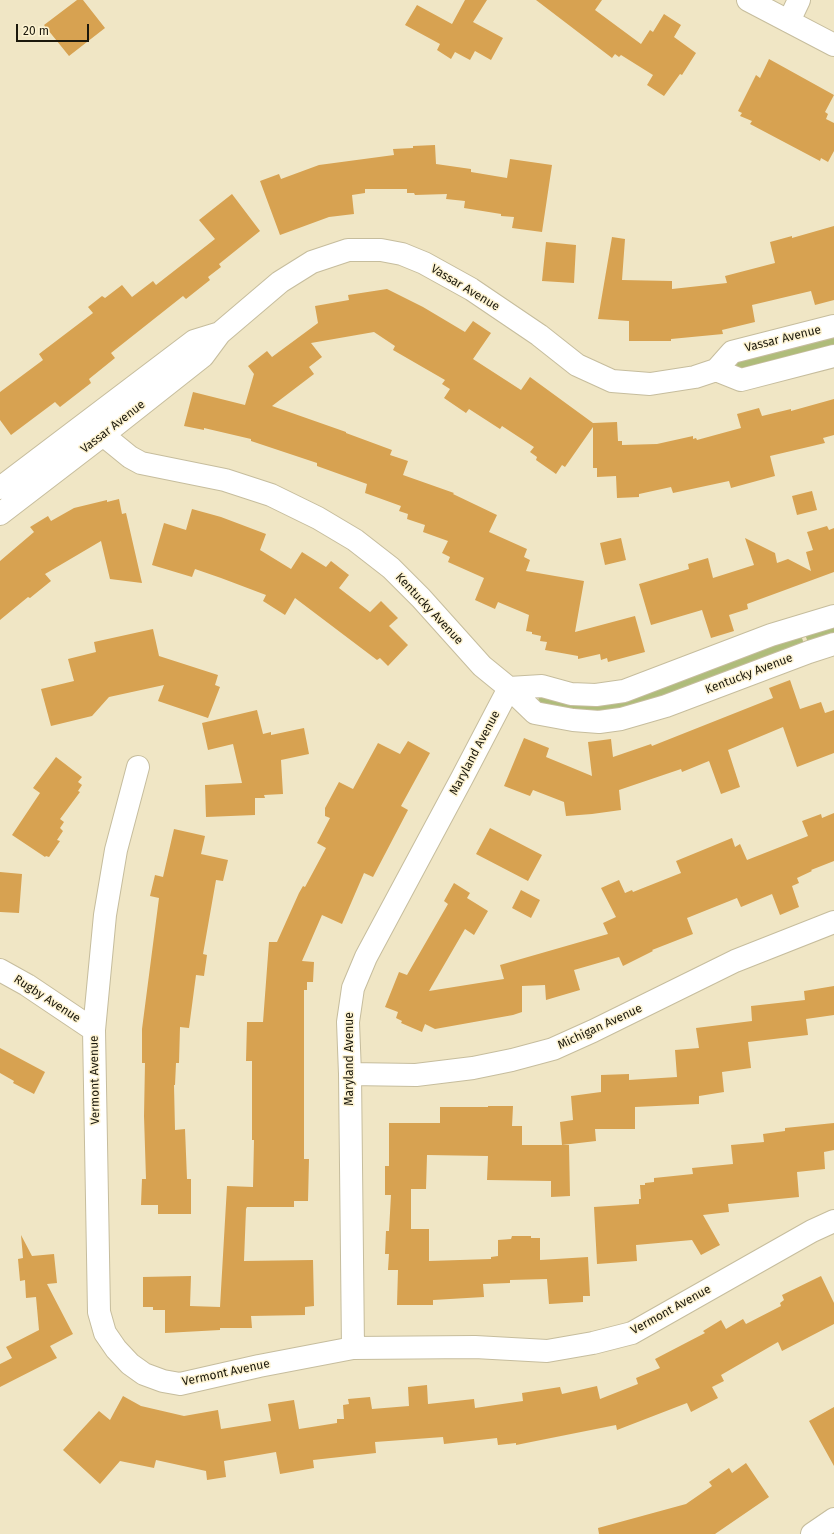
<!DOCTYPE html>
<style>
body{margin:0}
#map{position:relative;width:834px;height:1534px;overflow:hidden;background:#f0e6c5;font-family:"Fira Sans",sans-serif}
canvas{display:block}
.scale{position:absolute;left:16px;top:24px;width:73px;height:18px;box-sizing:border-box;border:2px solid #1b180c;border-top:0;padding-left:5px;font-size:12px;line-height:14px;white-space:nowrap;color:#1b180c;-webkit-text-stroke:3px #fdf3d2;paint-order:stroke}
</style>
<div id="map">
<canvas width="834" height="1534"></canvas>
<div class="scale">20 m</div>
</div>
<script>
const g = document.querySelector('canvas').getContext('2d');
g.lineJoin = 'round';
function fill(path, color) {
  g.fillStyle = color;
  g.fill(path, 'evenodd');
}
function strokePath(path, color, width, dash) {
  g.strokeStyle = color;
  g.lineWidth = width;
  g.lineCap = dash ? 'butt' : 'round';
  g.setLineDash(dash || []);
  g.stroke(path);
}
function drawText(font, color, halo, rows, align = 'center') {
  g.font = font + ' "Fira Sans",sans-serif';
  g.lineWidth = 3;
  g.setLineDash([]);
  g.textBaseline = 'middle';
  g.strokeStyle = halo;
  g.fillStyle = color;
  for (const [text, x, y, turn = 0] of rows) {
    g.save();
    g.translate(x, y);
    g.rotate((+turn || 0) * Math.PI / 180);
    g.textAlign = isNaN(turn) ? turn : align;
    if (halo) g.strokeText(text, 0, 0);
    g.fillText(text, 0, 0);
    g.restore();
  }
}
fill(new Path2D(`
 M834 333V349L736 374 731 363Z
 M834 625V635L808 643 805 634Z
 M801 635 804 644 675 694 606 713 544 706 538 702 539 696 637 698 752 653Z`), '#afbc7a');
fill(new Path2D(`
 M77 0H83L105 28 69 56 44 25Z
 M465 0H487L473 22 503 38 491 60 475 51 470 60 455 52 451 59 437 50 440 44 405 25 417 5 452 24Z
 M536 0H602L595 10 641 44 650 30 653 32 664 14 681 25 674 37 696 53 682 75 680 74 664 96 647 85 653 75 621 55 619 57 615 54 612 58Z
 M769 59 834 95 825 112 828 114 826 119 834 123V151L828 162 821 158 820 161 750 124 752 121 740 116 742 113 738 111 756 75 760 78Z
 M435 145 436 164 471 169V172L507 178 510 159 552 165 542 232 512 228 514 217 501 216V214L464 208 465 201 446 199 447 194 415 195 414 193H407V189H365V193L352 195 354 214 329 217 280 235 260 181 279 174 281 179 319 165 394 155 393 149 413 148V146Z
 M232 194 260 231 219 264 221 267 208 277 210 280 186 299 183 296 111 353 115 358 89 379 91 383 60 407 55 402 11 435 0 420V392L43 360 39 354 93 313 88 307 102 296 105 298 122 285 132 297 153 281 156 285 215 239 199 220Z
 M834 226V300L815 305 811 291 769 301 752 305 755 322 722 330 723 334 671 339V341H629V321L598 319 612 237 625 239 622 280 672 281V289L727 283 725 276 775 263 770 242 792 236V238Z
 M546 242 576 245 574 283 542 281Z
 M387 289 423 307 465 332 473 321 491 333 473 359 521 390 530 377 593 423 617 422 618 441H622V445L657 444 693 436V439L696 438 697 440 741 428 737 414 759 408 762 416 791 409V411L834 399V435L823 438 825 443 770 456 775 476 731 488 729 481 673 493 671 487 639 494V497L617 498 616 476 597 477V468H593V427L565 467 562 465 556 474 536 460 537 457 530 452 534 447 502 426 500 429 469 409 466 413 444 398 450 389 442 384 445 380 393 350 395 346 374 332 311 343 322 357 309 367 314 374 272 406 346 432V433L392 450 390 455 408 461 403 475 454 493 453 494 497 515 489 532 527 549 524 557 530 560 526 571 584 581 575 632 635 616 645 652 608 662 607 658 601 660 600 654 578 659V656L545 650 547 642 540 641 541 636 532 634V632L526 631 529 615 498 602 495 609 475 600 484 578 448 562 450 557 442 553 448 541 423 532 425 525 407 519 408 514 399 511 401 506 365 493 367 484 317 466V463L251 441V439L204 428V430L184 426 193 392 245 405 254 374 248 366 267 351 272 357 318 323 315 306 349 300 348 295Z
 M812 491 817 510 797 515 792 496Z
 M119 499 122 514 126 513 142 583 110 579 101 541 45 574 51 581 30 598 28 597 0 620V561L34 532 30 527 48 516 51 521 74 508 107 500V502Z
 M192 509 221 517 266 534 260 550 291 569 302 552 326 567 331 561 349 575 339 588 370 612 381 601 398 618 389 626 408 645 388 666 380 658 377 660 295 598 285 615 263 601 266 595 221 578 195 569 192 577 152 565 164 523 186 530Z
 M827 526 829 530 834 528V572L747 604 748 609 729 615 734 631 711 638 702 610 651 625 639 584 689 569 688 564 708 558 713 578 754 565 745 538 775 553 777 563 788 559 811 571 806 552 813 550 807 532Z
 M621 538 626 560 605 565 600 543Z
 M153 629 159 656 218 675 215 685 220 687 208 718 158 701 164 685 109 697 92 716 51 726 41 689 74 681 68 659 96 652 94 642Z
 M790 680 800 709 821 702 825 713 834 710V753L797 767 783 727 728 750 740 787 721 794 709 761 682 772 681 769 619 790 621 810 592 814 566 816 564 802 533 790 530 796 504 786 524 738 549 748 546 757 592 776 588 742 611 739 613 757 651 744 652 746 773 698 769 688Z
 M257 710 263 734 271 732V735L304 728 309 754 281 760 283 794 264 795 265 798H255V815L206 817 205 785 242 783 233 744 208 750 202 723Z
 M408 741 430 753 401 806 408 810 373 877 364 873 342 924 322 915 302 961 314 962 313 982H307V990H304V1159H309L308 1201H294V1207H247L246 1209 244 1261 313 1260 314 1306 305 1307V1315L251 1316 252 1328H220V1330L165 1333V1310H153V1307H143V1277L191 1276 190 1306 220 1307 227 1186 253 1187 254 1140H252V1061H246L247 1022H263L269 942H277L299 893 303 886 305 887 326 848 317 843 330 818 325 816V808L339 782 353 789 378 743 400 754Z
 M56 757 82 777 78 782 82 785 78 791 80 792 60 819 64 822 60 828 63 831 57 840 60 841 49 857 46 856 45 857 12 835 40 793 33 788Z
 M834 813V861L811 870 812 871 797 878 799 883 792 886 799 907 780 915 772 894 741 907 737 898 687 918 693 934 652 950 653 951 623 966 619 957 574 970 580 990 546 1000 545 985 522 986V1012L513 1015 435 1029 425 1024 422 1032 401 1023 402 1021 396 1018 398 1012 385 1007 399 972 407 975 448 904 444 901 454 883 470 893 467 898 488 911 474 935 465 929 429 991 504 979 500 965 608 934 603 923 616 917 601 888 619 880 625 893 632 890 633 892 681 873 676 861 732 838 735 847 740 844 747 860 808 836 802 821 821 814 822 818Z
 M490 828 542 855 528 881 476 854Z
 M174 829 205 836 201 854 228 860 223 881 216 880 203 954 207 955 204 976 196 975 189 1028 180 1027 179 1063H176L175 1085H174L175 1130 185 1129 187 1179H191V1214H158V1205H141L142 1179H146L144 1116 145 1063H142V1029L159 898 150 896 155 875 163 877Z
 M0 872 22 874 19 913 0 912Z
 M521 890 540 900 531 918 512 908Z
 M834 986V1015L806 1019 808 1035 748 1042 751 1068 722 1072 724 1092 699 1096V1104L635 1107V1129H595L596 1141 562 1145 560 1122 573 1120 571 1096 601 1092V1075L629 1074V1080L677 1077 675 1050 699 1048 696 1028 752 1021 751 1006 805 1000 804 991Z
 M0 1048 45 1072 34 1094 13 1083 14 1081 0 1073Z
 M488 1106H513L512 1126H522V1145H569L570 1196 551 1197V1181L487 1180 488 1156 427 1155 426 1189H411V1229H429V1261L491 1259V1257L498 1256V1240L511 1239 512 1236H531V1238H540V1260L588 1257 590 1296H583V1302L549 1304 547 1279 510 1280V1283L483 1284 484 1297 433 1300V1305H397L398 1270H388L389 1254H385L386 1231H389L391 1195H385V1166H389V1123H440V1107H488Z
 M834 1123V1150L824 1152 825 1169 797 1172 799 1197 728 1204 729 1212 703 1215 720 1245 701 1255 692 1240 636 1245 637 1261 597 1264 594 1207 639 1204V1199H641L640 1185H645V1183L654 1182V1178L693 1174 692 1168 733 1164 731 1145 764 1142 763 1134 785 1131V1128Z
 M21 1235 32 1256 54 1254 57 1283 47 1284 73 1334 50 1346 57 1358 0 1387V1364L12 1358 6 1347 39 1330 36 1297 26 1298 25 1280 20 1281 18 1259 23 1258Z
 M821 1276 834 1303V1324L782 1351 778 1342 721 1375 724 1381 712 1387 718 1398 691 1412 687 1403 617 1430 616 1425 516 1445V1443L498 1445 497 1438 444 1444 443 1437 375 1442 376 1453 313 1460 314 1468 280 1474 276 1452 224 1461 226 1477 207 1480 206 1471 156 1460 154 1468 120 1461 100 1484 63 1450 99 1411 110 1420 123 1396 141 1406 184 1416 218 1410 221 1429 271 1421 268 1404 294 1400 299 1429 337 1423V1419H344L343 1405 349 1404 348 1399 370 1397 372 1409 409 1406 408 1387 427 1385 428 1404 474 1399 475 1408 523 1401 522 1393 560 1387 562 1394 597 1386 600 1399 638 1384 636 1378 660 1368 655 1359 705 1333 703 1331 721 1320 726 1329 743 1319 746 1324 781 1306 780 1303 784 1300 782 1295Z
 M834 1407V1466L809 1421Z
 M746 1463 769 1497 715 1534H599L598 1528 686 1504 712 1486 709 1482 729 1468 732 1473Z`), '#d7a251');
const minor = new Path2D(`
 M789 21 799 0
 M716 370 741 380 834 356
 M103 435 130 457 141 463 225 480 271 495 318 518 355 540 391 568 421 598 482 666 509 688 535 713 573 720 599 722 621 719 666 706 809 652 834 644
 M0 488 194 341 220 333
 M0 514 103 435 203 356 220 333 280 282 312 262 348 250H381L402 254 424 263 471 289 539 335 577 365 612 381 650 384 695 377 716 370 732 352 834 326
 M509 688 542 686 571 694 596 695 624 691 771 635 834 616
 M138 767 116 850 105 915 94 1030 99 1312 105 1333 116 1349 130 1364 144 1374 163 1381 180 1384 259 1366 353 1348 475 1347 547 1351 593 1343 632 1333 812 1231 834 1221
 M0 970 27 985 94 1030
 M350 1074 416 1075 473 1068 512 1060 553 1049 593 1031 735 961 834 922
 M353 1348 350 1074 348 1022 353 988 366 957 462 778 509 688
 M812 1534 834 1519`);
const tertiary = new Path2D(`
 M748 0 834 45`);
strokePath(minor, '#c6bd9d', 24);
strokePath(tertiary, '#c6bd9d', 24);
strokePath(minor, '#fff', 22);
strokePath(tertiary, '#fff', 22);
drawText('12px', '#1b180c', '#fdf3d2', [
 ["Vassar Avenue",465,288,31],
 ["Vassar Avenue",783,339,-14],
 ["Vassar Avenue",113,427,-38],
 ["Kentucky Avenue",429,609,47],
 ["Kentucky Avenue",749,674,-21],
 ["Maryland Avenue",475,753,-62],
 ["Rugby Avenue",47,999,33],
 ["Michigan Avenue",600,1027,-25],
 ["Maryland Avenue",350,1059,-90],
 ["Vermont Avenue",95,1080,-91],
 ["Vermont Avenue",671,1310,-29],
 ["Vermont Avenue",226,1373,-12]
]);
</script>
